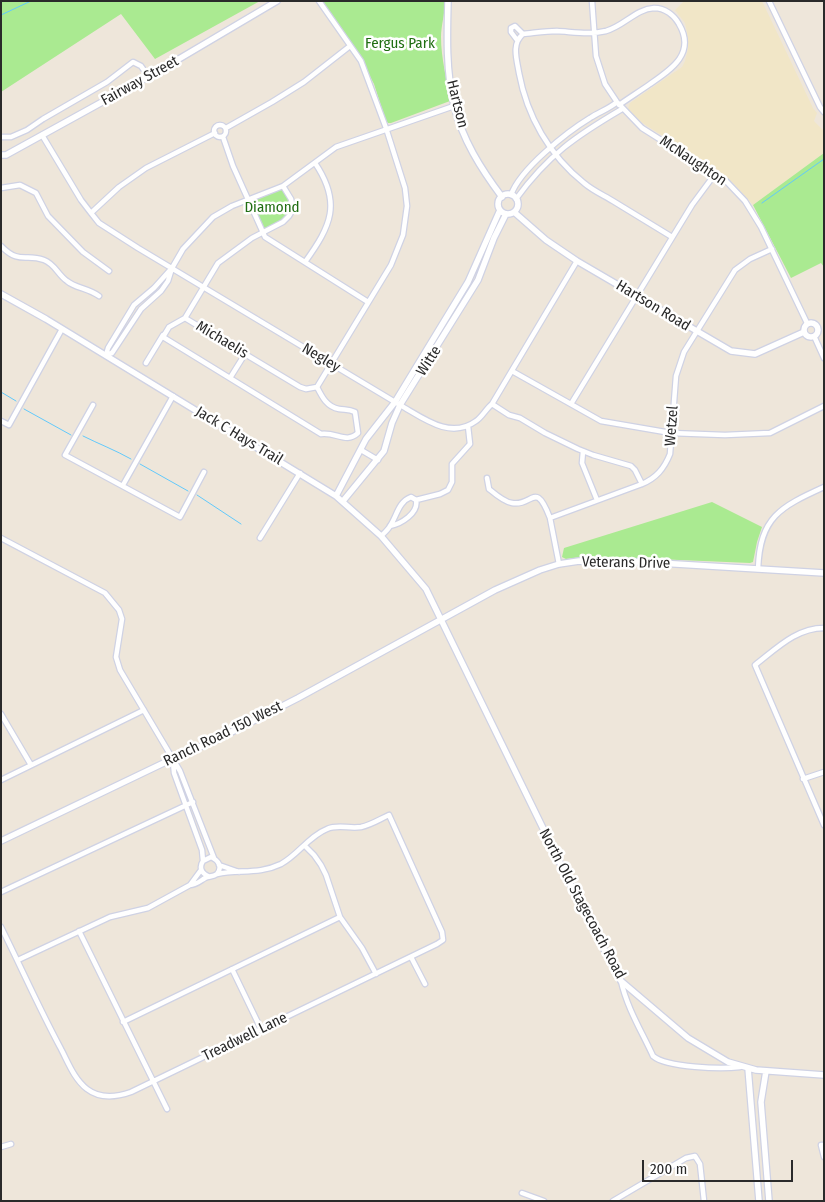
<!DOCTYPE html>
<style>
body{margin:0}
#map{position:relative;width:825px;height:1202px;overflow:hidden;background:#eee6da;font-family:"Fira Sans Condensed",sans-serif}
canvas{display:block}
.frame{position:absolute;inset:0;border:2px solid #2a2a2a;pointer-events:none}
.scale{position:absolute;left:642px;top:1160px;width:151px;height:22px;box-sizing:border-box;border:2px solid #2a2a2a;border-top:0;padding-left:6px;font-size:15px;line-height:18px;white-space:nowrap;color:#2a2a2a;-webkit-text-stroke:4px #fff;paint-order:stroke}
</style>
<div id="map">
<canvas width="825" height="1202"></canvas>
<div class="frame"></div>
<div class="scale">200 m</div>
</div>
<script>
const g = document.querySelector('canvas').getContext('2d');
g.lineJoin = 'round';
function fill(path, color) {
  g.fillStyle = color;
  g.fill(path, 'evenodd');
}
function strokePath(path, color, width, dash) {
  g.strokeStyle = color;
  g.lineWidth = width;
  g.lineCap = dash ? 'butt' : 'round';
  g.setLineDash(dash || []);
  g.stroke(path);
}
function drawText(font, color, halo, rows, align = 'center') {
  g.font = font + ' "Fira Sans Condensed",sans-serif';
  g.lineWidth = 5;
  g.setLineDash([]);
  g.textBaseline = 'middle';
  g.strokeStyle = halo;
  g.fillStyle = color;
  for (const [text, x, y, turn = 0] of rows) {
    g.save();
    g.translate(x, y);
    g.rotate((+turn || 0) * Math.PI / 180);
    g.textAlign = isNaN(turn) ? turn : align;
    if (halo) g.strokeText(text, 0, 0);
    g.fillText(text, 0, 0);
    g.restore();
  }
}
fill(new Path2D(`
 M684 1H762L813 108 817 113 814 121 824 131V153L753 205 734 184 718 170 655 131 641 122 628 109 630 103 682 67 685 61 688 49 687 32 685 23 675 10Z`), '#f1e6c7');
fill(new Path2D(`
 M3 1H260L155 59 121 14 1 92V3Z
 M322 1H445C445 14 441 25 441 37 441 58 447 80 450 101L391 123H388L386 121 374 84 357 51Z
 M824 153V267L821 263 791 278 753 205Z
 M283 186 291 200 292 209 283 221 262 232 248 200Z
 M712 502 762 527 757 542 753 562 750 563 609 557H582L566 559 562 557 564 548Z`), '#aaea91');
strokePath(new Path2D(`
 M1 15 31 1
 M762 203 824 159
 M1 392 16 401
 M24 409 71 435
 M83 436C99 444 115 450 131 459
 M140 464 188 491
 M197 495 241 524`), '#62c9fb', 1);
const street = new Path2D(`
 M592 1 596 56 605 84 617 102 642 128 726 181 745 201 761 227 807 323
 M769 1 820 107 824 112
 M517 40 511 32V28L515 26 523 34
 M619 105C629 98 640 91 650 84 672 69 696 53 679 24 674 15 665 8 654 8 636 9 624 26 606 31 590 35 574 32 557 31 546 31 534 33 523 34 511 44 517 60 519 73 527 116 549 155 584 183 592 190 603 195 613 201 633 213 652 225 672 237
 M214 131a6 6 0 1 1 12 0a6 6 0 1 1-12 0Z
 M226 128 272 102 304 82 350 46
 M42 135 81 200 91 213 99 223 138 248 400 405C423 418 450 440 476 421 482 417 486 409 492 404L577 261
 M1 137H11L27 130 43 119 107 82 133 62 141 66 148 76
 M223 137 233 166 265 237 368 302
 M1 188 20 185 36 193 48 216 83 252 109 271
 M511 195C520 169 567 132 590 118 599 112 609 109 617 102
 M516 199C548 155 576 136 622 109
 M91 213 119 187 146 168 215 133
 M1 246C20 265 25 253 44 260 55 264 58 275 67 281 75 288 88 288 99 296
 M305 262C331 226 342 203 315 163
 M185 318 300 387 306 389 317 387C322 397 327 407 339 409 345 410 349 409 355 412L358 433C346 444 337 432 321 434L163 337 169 327Z
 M185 318 218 263 252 238 283 222 289 216 293 209 291 199 283 186
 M814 336 824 358
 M106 355 112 353 141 309 161 291 168 281 172 268 183 249 213 217 232 206 283 186 336 147 454 106
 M106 355 108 348 134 305 154 288 171 269
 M146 363 163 335
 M512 371 601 421 671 433 725 435 770 433 824 406
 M230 378 245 354
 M317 387 391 265 403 235 407 206 405 188 386 128 361 61 319 1
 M492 404 509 415 520 418 545 433 578 449 593 455 631 466 635 470 642 484
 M571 404 692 205 715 174
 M93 405 65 455 180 517 204 472
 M1 421 9 425 62 329
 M361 450 378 460
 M583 451 582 463 597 500
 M487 478 489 489C495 494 504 502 512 503 533 507 535 479 550 518
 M123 485 173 396
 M390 526C401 524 419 513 416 500
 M381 536C384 533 388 530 390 526 397 516 398 502 411 497L416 500 440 494 448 490 452 482V464L470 444 468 426
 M1 538 105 593 119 610 122 619 116 657 120 670 180 771 214 858
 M260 538 300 473
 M559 564 550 518 642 484C656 478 664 469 670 454L676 376 684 352 735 270 750 259 772 249
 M758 569C760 517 780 507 824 487
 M824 628C796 628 776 649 755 665L824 825
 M1 714 31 765
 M173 762 174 773 202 850 203 861
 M803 779 824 772
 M1 780 144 710
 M305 846 314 855 321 865 326 875 340 917 362 948 376 974
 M219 865 239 872
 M190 885 201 870
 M1 892 193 802
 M1 927C21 967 39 1008 60 1047 68 1062 74 1079 87 1089 100 1099 117 1097 131 1092L437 944 443 940 442 932 389 815C380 819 371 825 361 827 349 829 338 824 327 829 309 836 298 855 281 864 258 875 239 869 217 874
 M79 931 167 1109
 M411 957 425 984
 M18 960 110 917 148 908 190 885C196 885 200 881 205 878 209 876 213 877 217 874 223 867 218 860 211 857L203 861C199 867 201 873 208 876
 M232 969 261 1029
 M621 981C627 1008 642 1032 653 1056 667 1068 722 1069 740 1067
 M123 1022 340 917
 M824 1145H821L824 1157
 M1 1147 11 1144
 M522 1193 544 1201
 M613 1201 686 1158 695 1156 700 1164 704 1201`);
const secondary = new Path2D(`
 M448 1C447 36 446 71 454 105 462 139 481 169 502 197
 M1 155H6L162 69 277 1
 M498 204a10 10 0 1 1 20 0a10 10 0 1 1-20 0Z
 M514 212 546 240 577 261 731 351 755 354 804 332
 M1 294 46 319 336 496 381 536 426 589 581 906 621 981 688 1038 728 1062 756 1070 824 1075
 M804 330a7 7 0 1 1 14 0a7 7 0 1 1-14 0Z
 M336 496 366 439 395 402 468 282 500 210
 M343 501 384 451 392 423 400 405 478 280 494 238 506 214
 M1 841 172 759 218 739 298 698 495 590 540 570 559 564 579 561 643 562 824 573
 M748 1068 759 1201
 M766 1071 761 1102 769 1201`);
strokePath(street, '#cfd2e4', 7);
strokePath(secondary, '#cfd2e4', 8);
strokePath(street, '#fff', 4.5);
strokePath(secondary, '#fff', 5.5);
drawText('15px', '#206e12', '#fff', [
 ["Fergus Park",400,44],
 ["Diamond",272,208]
]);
drawText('15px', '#2a2a2a', '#fff', [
 ["Fairway Street",140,81,-29],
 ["Hartson",457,104,76],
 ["McNaughton",693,161,34],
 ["Hartson Road",653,306,31],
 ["Michaelis",222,340,31],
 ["Negley",321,358,31],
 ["Witte",429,361,-57],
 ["Wetzel",672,426,-86],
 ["Jack C Hays Trail",239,436,31],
 ["Veterans Drive",626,563,1],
 ["Ranch Road 150 West",223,734,-26],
 ["North Old Stagecoach Road",582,904,62],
 ["Treadwell Lane",245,1037,-26]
]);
</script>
